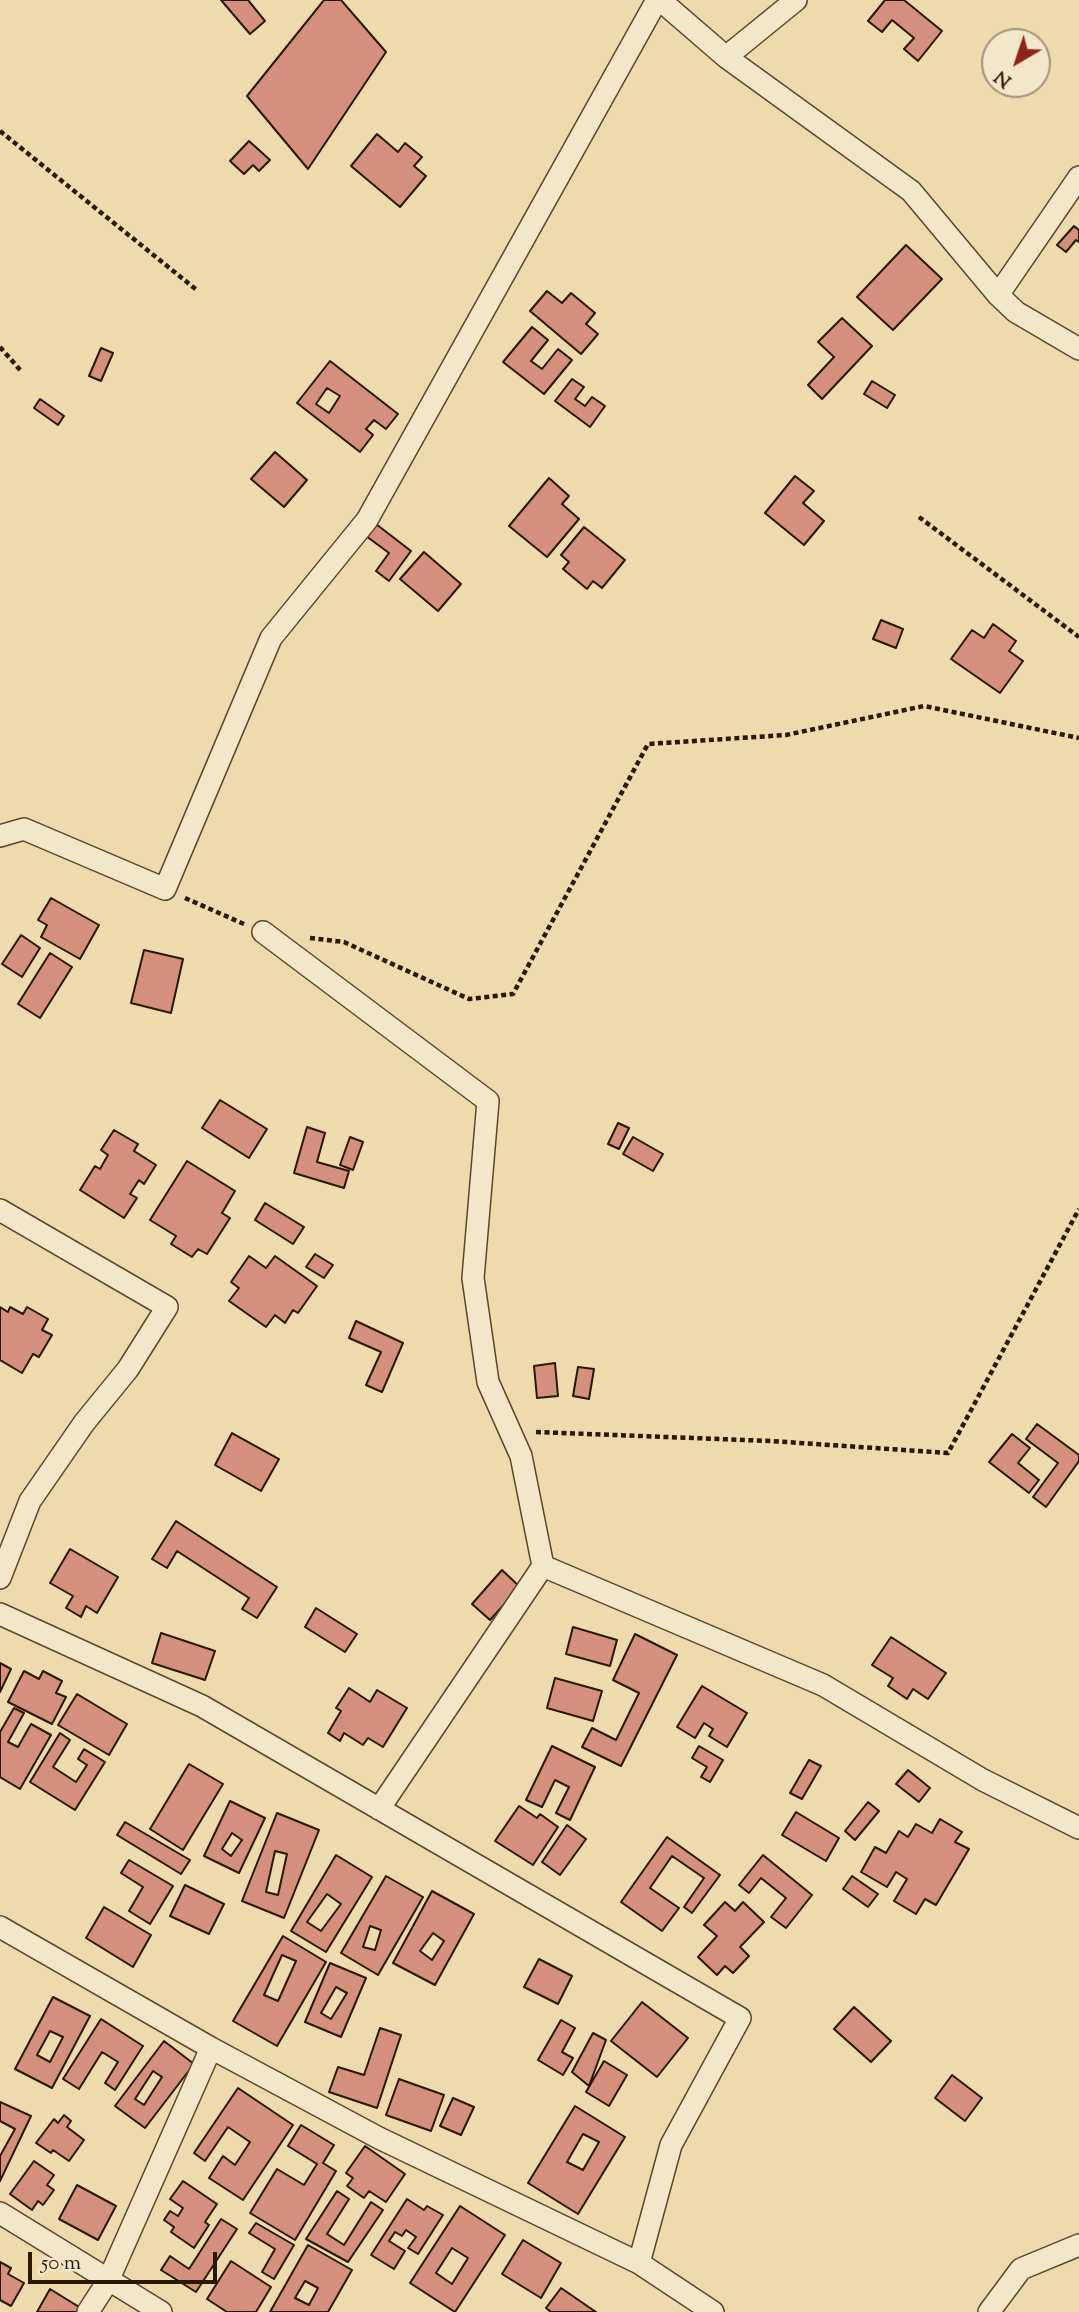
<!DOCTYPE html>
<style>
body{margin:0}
#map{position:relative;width:1079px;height:2312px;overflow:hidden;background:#eddaad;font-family:"Sorts Mill Goudy",serif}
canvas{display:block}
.north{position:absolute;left:981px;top:28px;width:70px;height:70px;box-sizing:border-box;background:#f3e7ca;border:2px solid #a2947a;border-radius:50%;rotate:219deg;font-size:19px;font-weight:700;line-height:28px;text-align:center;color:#281701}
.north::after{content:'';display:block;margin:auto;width:24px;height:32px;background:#8f2418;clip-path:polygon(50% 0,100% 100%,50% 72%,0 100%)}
.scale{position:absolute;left:28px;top:2252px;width:189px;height:32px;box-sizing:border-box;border:4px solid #281701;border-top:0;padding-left:9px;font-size:21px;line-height:24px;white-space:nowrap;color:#281701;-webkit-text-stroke:5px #f3e7ca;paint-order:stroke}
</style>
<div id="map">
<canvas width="1079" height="2312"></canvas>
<div class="north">N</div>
<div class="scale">50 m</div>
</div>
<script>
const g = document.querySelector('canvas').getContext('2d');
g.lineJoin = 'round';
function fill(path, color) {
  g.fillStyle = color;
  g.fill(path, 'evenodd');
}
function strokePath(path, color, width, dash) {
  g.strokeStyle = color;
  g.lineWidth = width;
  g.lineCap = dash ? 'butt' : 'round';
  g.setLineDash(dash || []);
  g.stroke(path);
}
const building = new Path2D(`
 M221 0H248L265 21 250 34Z
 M324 0H341L386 52 308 169 247 96Z
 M885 0H904L942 31 918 61 904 49 914 38 892 20 882 32 868 21Z
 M377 134 398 152 405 143 422 157 414 166 426 176 400 207 351 166Z
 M249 141 270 160 259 171 253 165 244 174 230 161Z
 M1074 226 1079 230V242L1076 240 1066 252 1057 245Z
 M906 245 942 279 893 330 857 297Z
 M547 291 562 303 571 293 595 313 586 324 598 334 581 354 530 311Z
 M842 318 872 346 822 399 808 385 834 357 818 342Z
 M532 327 548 340 531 361 542 369 558 349 572 360 544 394 503 362Z
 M101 348 113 353 101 381 89 376Z
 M330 361 398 414 386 429 374 420 366 429 373 435 360 452 297 403ZM327 388 340 396 329 413 316 404Z
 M572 379 584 387 575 399 585 406 592 397 605 406 590 427 555 401Z
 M872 381 895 395 887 408 864 394Z
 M40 399 64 416 58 425 34 408Z
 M275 452 307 480 284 507 251 479Z
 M795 476 814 491 803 503 824 521 804 545 765 513Z
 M549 478 569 496 562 504 579 519 547 557 509 526Z
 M376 524 411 551 389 581 376 571 389 553 366 536Z
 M584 527 625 560 602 588 593 581 587 589 563 569 569 562 561 555Z
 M424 552 461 584 438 611 400 579Z
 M881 620 903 629 896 648 873 639Z
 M993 624 1016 641 1009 651 1023 661 1000 693 951 659 972 630 984 638Z
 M51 898 99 925 80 959 41 937 47 925 38 920Z
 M21 935 40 948 22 977 2 964Z
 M144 950 183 959 171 1013 131 1003Z
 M50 953 72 967 40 1018 18 1004Z
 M220 1100 267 1129 249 1158 202 1128Z
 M618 1123 629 1128 619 1149 608 1144Z
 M307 1127 325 1133 317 1162 349 1171 344 1188 294 1173Z
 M114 1130 138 1144 134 1151 156 1165 144 1184 139 1180 130 1194 137 1198 124 1218 80 1190 95 1166 100 1169 108 1155 101 1150Z
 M350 1137 363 1142 353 1170 340 1165Z
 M633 1137 663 1154 653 1171 623 1154Z
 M187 1161 235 1191 222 1213 230 1218 207 1254 198 1249 192 1257 171 1244 176 1236 150 1220Z
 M265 1203 304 1227 293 1244 255 1220Z
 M315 1254 333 1265 324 1278 306 1267Z
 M249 1256 266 1268 275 1256 317 1286 298 1313 293 1310 285 1323 275 1315 266 1327 229 1301 239 1288 231 1282Z
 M0 1307 8 1312 10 1307 23 1314 27 1307 48 1319 42 1330 52 1335 39 1357 33 1354 22 1373 0 1360Z
 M356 1321 403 1343 382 1392 366 1385 381 1352 349 1338Z
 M555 1363 558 1396 537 1398 534 1366Z
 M578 1367 594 1369 589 1399 573 1396Z
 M1037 1424 1079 1455V1461L1046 1507 1033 1497 1058 1463 1026 1439Z
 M232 1433 279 1459 261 1491 215 1465Z
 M1012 1434 1030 1448 1018 1463 1039 1480 1029 1493 989 1462Z
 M176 1521 277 1587 257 1618 242 1609 249 1598 177 1551 167 1568 152 1559Z
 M70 1549 118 1577 97 1613 86 1606 81 1617 66 1608 73 1596 50 1583Z
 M502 1570 520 1587 490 1620 472 1604Z
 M316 1608 357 1634 345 1652 305 1627Z
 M573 1627 617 1640 610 1666 566 1654Z
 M161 1633 215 1651 205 1680 152 1663Z
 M635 1634 677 1655 621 1766 582 1747 592 1728 616 1740 639 1693 613 1680Z
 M891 1637 946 1673 928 1699 913 1689 907 1699 888 1686 893 1678 872 1665Z
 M0 1663 11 1669 0 1692Z
 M24 1671 39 1679 43 1671 62 1681 56 1693 66 1697 52 1724 8 1702Z
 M555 1678 602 1691 593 1721 547 1708Z
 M702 1686 747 1713 727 1747 709 1736 713 1729 704 1723 695 1738 677 1727Z
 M349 1688 370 1702 377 1690 407 1708 383 1747 368 1738 363 1745 344 1733 340 1741 328 1733 341 1711 336 1708Z
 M77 1694 127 1724 109 1755 58 1725Z
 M14 1708 24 1713 8 1742 18 1747 31 1724 51 1735 20 1789 0 1777V1732Z
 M60 1733 70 1740 53 1767 76 1782 87 1765 78 1759 84 1749 105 1762 75 1810 30 1782Z
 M552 1746 595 1767 570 1820 556 1813 569 1787 555 1780 542 1807 526 1800Z
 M699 1746 723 1760 710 1782 701 1777 707 1767 692 1758Z
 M809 1760 821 1766 802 1799 790 1793Z
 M189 1764 223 1784 183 1850 150 1829Z
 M908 1770 930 1788 919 1802 896 1784Z
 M230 1801 265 1818 239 1873 204 1856ZM232 1833 242 1840 231 1856 222 1849Z
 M868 1802 879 1811 855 1840 845 1831Z
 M519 1806 537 1818 540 1814 558 1827 533 1865 495 1841Z
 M796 1812 839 1838 826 1861 782 1835Z
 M277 1813 319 1830 284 1918 242 1901ZM275 1851 287 1854 278 1895 266 1892Z
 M940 1819 962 1832 955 1842 969 1849 936 1905 925 1899 916 1914 894 1901 907 1879 896 1872 887 1887 861 1872 875 1847 886 1853 899 1831 908 1837 916 1824 932 1833Z
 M125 1822 190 1860 181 1874 117 1835Z
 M567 1825 586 1839 560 1875 542 1862Z
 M667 1837 720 1875 692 1913 684 1907 704 1878 672 1856 650 1888 679 1908 662 1931 621 1902Z
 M336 1855 372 1877 326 1952 291 1931ZM327 1894 341 1904 321 1931 307 1922Z
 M763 1855 812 1895 786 1928 771 1917 786 1898 761 1878 749 1893 739 1885Z
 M129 1860 173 1886 150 1924 129 1911 143 1887 121 1873Z
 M386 1876 423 1897 378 1975 341 1953ZM370 1926 381 1930 375 1950 363 1947Z
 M852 1876 878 1894 868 1907 843 1889Z
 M185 1885 224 1904 209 1934 170 1916Z
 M432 1891 474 1914 435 1985 393 1963ZM433 1933 444 1941 432 1960 420 1951Z
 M725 1902 735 1911 743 1902 764 1922 740 1947 749 1956 733 1973 725 1966 717 1975 698 1957 717 1936 704 1925Z
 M104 1907 151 1935 133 1967 86 1938Z
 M283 1936 326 1962 277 2046 233 2021ZM282 1955 296 1961 278 2001 264 1995Z
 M539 1959 572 1976 558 2004 524 1987Z
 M330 1963 366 1978 341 2037 305 2022ZM336 1987 347 1993 331 2019 321 2013Z
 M53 1997 90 2016 52 2088 15 2069ZM50 2031 63 2037 50 2062 37 2055Z
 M642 2002 688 2038 657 2077 611 2041Z
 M854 2007 891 2041 871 2062 834 2029Z
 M101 2019 143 2046 115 2090 105 2083 118 2062 102 2052 79 2089 63 2079Z
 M561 2020 575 2028 562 2052 573 2058 563 2075 538 2060Z
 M380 2028 401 2035 377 2108 329 2092 338 2067 364 2075Z
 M593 2033 606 2040 589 2086 572 2072Z
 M164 2041 194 2064 145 2128 115 2106ZM153 2071 162 2077 144 2105 135 2099Z
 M604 2061 627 2075 609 2106 586 2092Z
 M952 2075 982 2098 965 2121 935 2098Z
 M399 2079 444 2095 431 2131 386 2115Z
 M238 2088 293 2125 243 2200 209 2178 223 2156 235 2165 250 2142 228 2127 205 2161 194 2153Z
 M453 2098 474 2107 461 2135 440 2126Z
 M0 2102 31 2116 0 2181V2156L15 2129 0 2121Z
 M575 2106 625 2137 578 2214 528 2183ZM583 2134 599 2142 583 2170 567 2162Z
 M64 2115 71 2121 67 2127 84 2140 69 2161 53 2150 51 2153 36 2143 54 2119 58 2123Z
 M301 2125 334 2145 323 2163 336 2171 295 2240 250 2213 277 2169 304 2185 317 2164 288 2146Z
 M365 2146 405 2174 386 2202 369 2191 364 2198 347 2186 353 2178 346 2173Z
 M34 2161 54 2175 47 2185 54 2190 43 2205 38 2201 32 2210 10 2194Z
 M183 2181 217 2204 205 2222 209 2225 194 2248 171 2232 174 2227 164 2220 170 2211 178 2216 183 2208 170 2199Z
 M77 2185 116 2206 98 2240 59 2219Z
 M337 2191 349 2199 327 2234 344 2245 371 2202 383 2210 348 2262 306 2239Z
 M407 2199 424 2210 427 2206 443 2215 418 2254 408 2248 416 2237 406 2230 402 2236 395 2232 389 2241 405 2251 394 2269 371 2255Z
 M460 2206 505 2235 455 2312 410 2283ZM452 2248 468 2258 452 2284 436 2273Z
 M221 2219 237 2229 196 2292 161 2270 170 2256 189 2269Z
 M256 2223 294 2245 274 2279 262 2272 275 2249 249 2233Z
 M523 2240 561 2263 541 2298 502 2274Z
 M308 2245 352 2270 328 2312H270ZM305 2281 318 2288 309 2305 295 2298Z
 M231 2261 271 2287 256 2312H227L207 2299Z
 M0 2262 11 2268 8 2274 24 2283 11 2306 0 2300Z
 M561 2288 596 2312H551L546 2308Z
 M50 2289 84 2310 83 2312H37Z`);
fill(building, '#d4907d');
strokePath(building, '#281701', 2);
const minor = new Path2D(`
 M660 0 726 57 911 191 998 295 1016 312 1079 349
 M726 57 796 0
 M998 295 1079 177
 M0 836 24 829 165 889 271 638 367 520 657 0
 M263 932 488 1101 473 1278 488 1382 521 1456 543 1566
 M0 1210 167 1307 128 1369 84 1423 30 1501 0 1578
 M0 1614 202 1706 740 2018 671 2145 639 2263
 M379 1809 543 1566 823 1685 983 1780 1079 1828
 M0 1927 211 2048 379 2138 639 2263 713 2312
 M0 2213 161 2312
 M88 2312 108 2281 211 2048
 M989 2312 1021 2269 1079 2245`);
strokePath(minor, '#59482c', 24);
strokePath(new Path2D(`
 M0 131 198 291
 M0 347 21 371
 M919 517 1079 637
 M185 898 244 924
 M310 938 344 942 469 999 513 994 648 744 786 735 924 706 1079 738
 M536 1432 771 1441 948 1453 1079 1209`), '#281701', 4.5, [5, 3.5]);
strokePath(minor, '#f3e7ca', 21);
</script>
